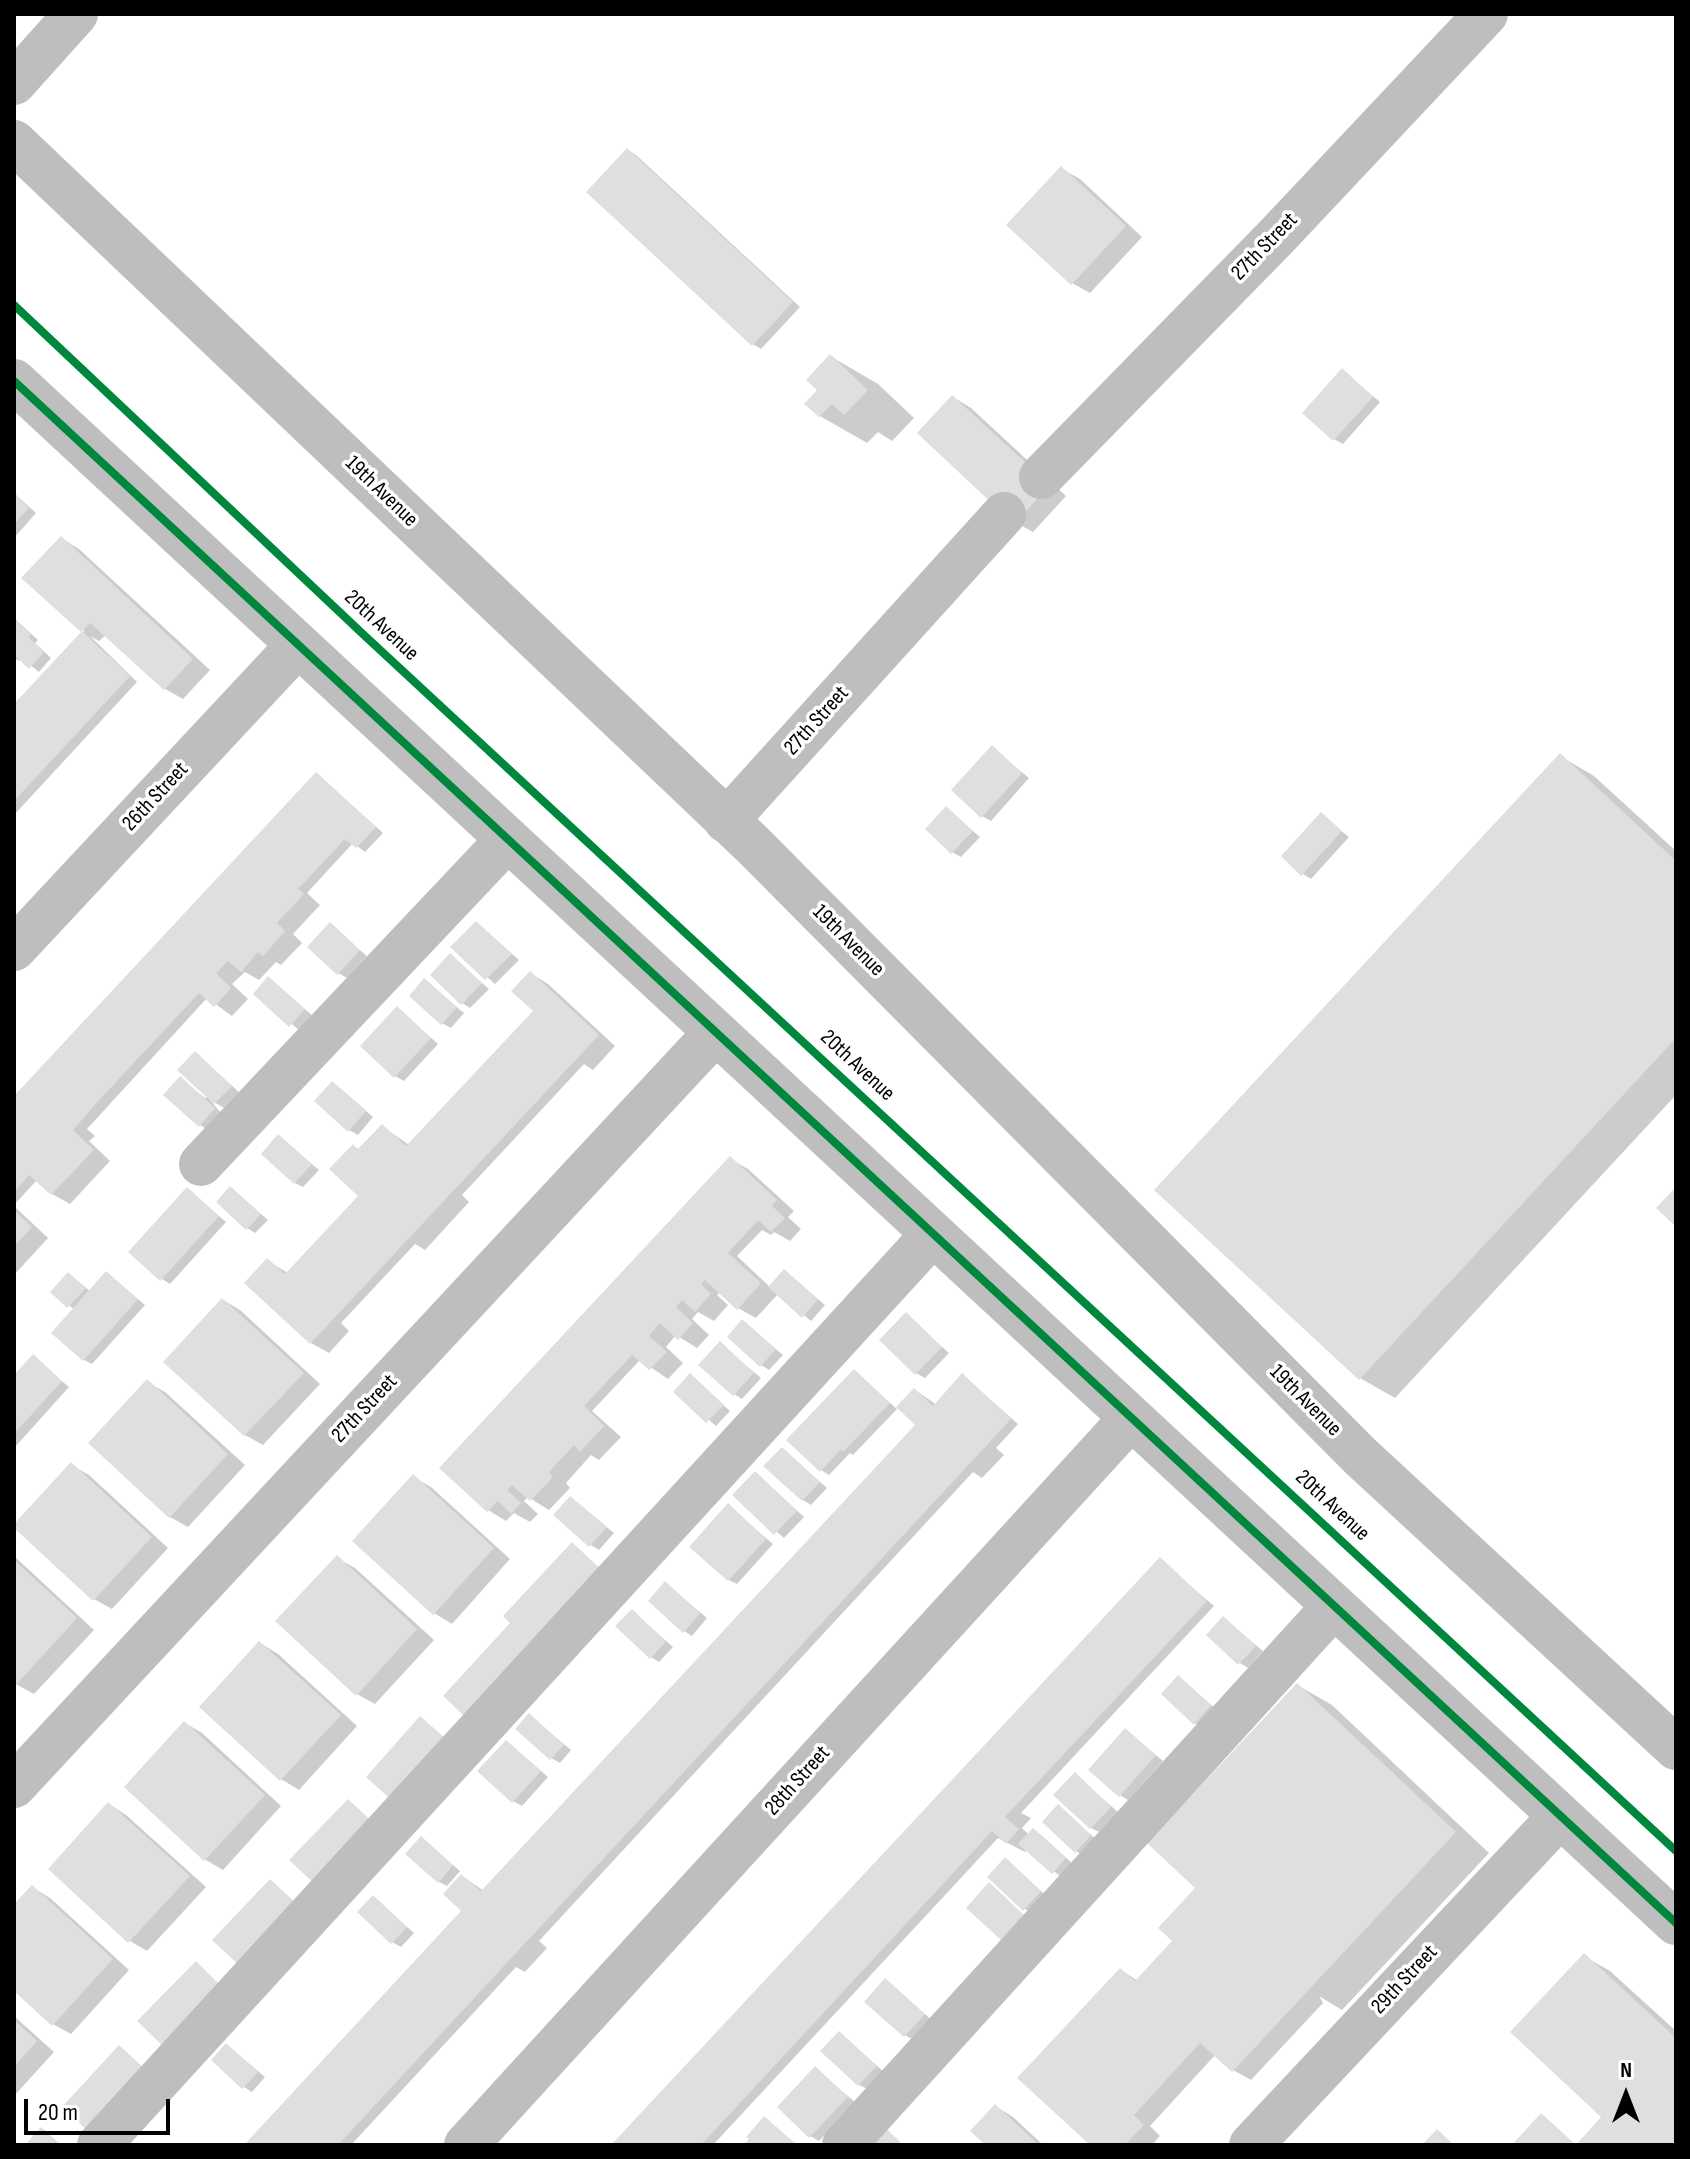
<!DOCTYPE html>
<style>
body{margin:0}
#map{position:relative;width:1690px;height:2159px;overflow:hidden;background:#fff;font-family:"Sofia Sans Condensed",sans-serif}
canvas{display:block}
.frame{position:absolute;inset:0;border:16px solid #000;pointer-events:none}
.north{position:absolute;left:1586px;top:2055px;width:80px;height:80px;-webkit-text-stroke:6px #fff;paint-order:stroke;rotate:0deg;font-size:22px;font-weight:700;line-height:32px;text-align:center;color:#000}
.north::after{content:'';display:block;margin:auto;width:28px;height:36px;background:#000;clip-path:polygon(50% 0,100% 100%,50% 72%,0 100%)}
.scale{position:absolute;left:24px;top:2099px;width:146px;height:36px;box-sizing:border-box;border:4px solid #000;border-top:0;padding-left:10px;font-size:24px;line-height:28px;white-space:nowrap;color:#000;-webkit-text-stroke:6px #fff;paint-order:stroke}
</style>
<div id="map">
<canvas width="1690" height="2159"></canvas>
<div class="frame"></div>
<div class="north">N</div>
<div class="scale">20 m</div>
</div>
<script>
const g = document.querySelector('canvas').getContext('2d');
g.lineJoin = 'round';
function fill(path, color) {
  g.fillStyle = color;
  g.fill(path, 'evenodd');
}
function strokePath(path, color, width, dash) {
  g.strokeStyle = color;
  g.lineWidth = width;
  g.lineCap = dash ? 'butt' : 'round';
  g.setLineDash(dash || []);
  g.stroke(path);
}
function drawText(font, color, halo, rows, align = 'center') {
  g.font = font + ' "Sofia Sans Condensed",sans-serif';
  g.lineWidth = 7;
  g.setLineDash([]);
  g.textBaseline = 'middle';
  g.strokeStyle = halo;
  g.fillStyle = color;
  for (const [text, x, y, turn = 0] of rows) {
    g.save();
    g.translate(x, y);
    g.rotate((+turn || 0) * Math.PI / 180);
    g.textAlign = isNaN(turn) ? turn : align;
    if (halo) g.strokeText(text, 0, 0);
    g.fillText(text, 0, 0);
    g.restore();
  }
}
fill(new Path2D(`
 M628 150 636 155 800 307 761 349 753 344Z
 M1062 169 1080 179 1142 237 1090 293 1072 283Z
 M830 356 878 384 914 418 892 441 878 432 867 443 820 416 807 404 819 390Z
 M1343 371 1380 402 1343 444 1334 439Z
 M953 397 971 408 1066 496 1033 532 1015 522Z
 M14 493 36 513 14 538Z
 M61 538 79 549 210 670 183 699 165 689 106 635 99 641 90 636 137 682 14 815V708L84 632Z
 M14 618 38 640 35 643 51 658 39 672 21 658 19 661 14 658Z
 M992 748 1029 778 991 821 982 816Z
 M1560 756 1594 776 1676 851V1095L1395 1398 1360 1378Z
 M317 774 383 833 365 852 353 843 307 893 320 905 293 934 302 943 281 965 276 962 259 980 245 972 232 984 248 999 232 1016 207 998 87 1129 95 1136 89 1141 110 1161 70 1204 52 1194 37 1180 14 1205V1099Z
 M947 809 980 837 961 857 952 852Z
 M1321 815 1349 837 1311 879 1303 874Z
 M477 923 519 960 495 984 453 947Z
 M330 925 367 956 347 978 338 973Z
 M451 956 489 989 470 1008 462 1003Z
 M530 973 548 984 615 1046 593 1070 584 1064 462 1195 469 1202 425 1250 415 1244 341 1323 349 1331 329 1353 311 1343 268 1261 288 1273 361 1196 353 1146 360 1150 382 1126 409 1145 535 1011Z
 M268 979 312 1015 299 1030 256 994Z
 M425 981 464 1013 451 1028 442 1023Z
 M398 1009 438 1044 404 1081 395 1076Z
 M196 1054 239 1092 224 1108 209 1099 222 1114 208 1130 200 1125 180 1079 205 1098 208 1096Z
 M340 1088 373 1117 358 1135 349 1130Z
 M279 1137 319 1170 303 1187 295 1183Z
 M730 1159 748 1169 794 1211 788 1217 801 1229 790 1241 774 1232 771 1235 762 1230 737 1256 770 1287 784 1271 825 1305 811 1321 778 1294 756 1318 738 1308 720 1292 717 1295 728 1305 714 1321 698 1312 692 1319 709 1335 697 1348 676 1335 666 1347 683 1363 668 1379 640 1360 592 1411 621 1437 599 1460 591 1455 566 1483 570 1488 549 1510 528 1497 524 1501 538 1514 530 1522 514 1513 506 1521 488 1510Z
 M231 1188 268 1220 255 1233 247 1228Z
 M188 1190 226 1222 170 1284 162 1279Z
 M14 1206 48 1238 14 1275Z
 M69 1274 91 1292 107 1274 145 1305 92 1364 84 1360 75 1310 52 1292Z
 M223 1300 240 1310 320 1384 263 1445 245 1435 166 1362Z
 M906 1315 949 1353 925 1378 916 1373Z
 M743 1322 783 1355 769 1370 761 1365Z
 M720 1344 761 1378 742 1399 734 1394Z
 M33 1357 69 1387 15 1447 14 1378Z
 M854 1371 897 1409 853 1455 850 1453 829 1475 821 1470Z
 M690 1376 730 1411 716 1426 676 1392Z
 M963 1376 1018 1424 996 1448 1004 1455 982 1478 973 1472 539 1941 547 1948 525 1972 516 1967 351 2145H247L464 1910 462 1876 484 1891 915 1427V1390L937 1405Z
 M147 1382 165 1392 245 1465 188 1527 170 1517Z
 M782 1449 827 1488 811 1505 803 1500Z
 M71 1465 89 1475 168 1548 112 1609 94 1599Z
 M756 1473 804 1517 784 1538 735 1495Z
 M413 1477 431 1487 510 1559 452 1624 434 1613Z
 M571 1498 614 1533 599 1550 591 1545Z
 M728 1506 773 1544 737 1584 729 1580Z
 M14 1556 94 1630 34 1694 14 1683Z
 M337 1558 355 1568 434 1640 375 1704 357 1694Z
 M1160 1560 1214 1606 1021 1813 1031 1818 1022 1828 1029 1835 1033 1830 1041 1835 1073 1864 1061 1877 1027 1849 1025 1852 998 1838 713 2145H614Z
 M666 1584 707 1618 692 1636 684 1631Z
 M632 1611 673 1647 659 1662 651 1657Z
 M1223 1618 1263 1651 1248 1668 1240 1663Z
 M260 1643 278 1654 357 1726 299 1790 281 1779Z
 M1186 1683 1218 1711 1203 1728 1195 1723Z
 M1297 1685 1332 1705 1489 1853 1342 2010 1319 1996 1323 2003 1251 2080 1233 2070 1216 2054 1150 2126 1160 2136 1152 2145H1092L1121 1970 1138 1981 1174 1941 1196 1890Z
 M530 1716 571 1750 560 1763 551 1758Z
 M185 1723 202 1733 281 1806 223 1870 206 1860 126 1787Z
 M1125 1730 1163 1761 1128 1800 1120 1795Z
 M507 1742 548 1777 522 1806 513 1801Z
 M1075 1775 1118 1812 1099 1832 1091 1828Z
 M109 1804 126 1815 206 1887 147 1951 130 1941Z
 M1059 1807 1098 1841 1084 1856 1076 1851Z
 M422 1839 460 1871 447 1886 439 1882Z
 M1005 1860 1048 1897 1033 1914 1025 1909Z
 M32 1887 50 1898 129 1970 71 2034 53 2024 14 1988V1907Z
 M374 1898 414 1933 401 1947 392 1942Z
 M1584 1956 1610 1971 1676 2031V2145H1578L1604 2117Z
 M886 1981 932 2020 914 2040 905 2035Z
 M14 2016 54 2052 14 2096Z
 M840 2033 884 2072 868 2089 859 2085Z
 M234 2051 265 2077 252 2092 244 2087Z
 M815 2069 855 2102 819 2141 810 2136Z
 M995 2106 1013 2117 1043 2145H988Z`), '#0003');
fill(new Path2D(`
 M627 148 793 302 752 346 586 192Z
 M1061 166 1126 226 1071 285 1006 225Z
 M830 354 868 390 844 415 832 404 819 417 804 404 817 390 806 380Z
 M1342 368 1373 397 1333 441 1302 413Z
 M952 395 1050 485 1014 524 917 433Z
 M14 493 29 508 14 524Z
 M61 536 193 659 164 690 90 623 81 632 21 578Z
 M14 619 31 634 28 637 44 652 29 669 14 655Z
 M82 631 130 676 14 801V704Z
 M992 745 1022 773 981 818 951 790Z
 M1560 753 1676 861V1038L1359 1380 1154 1190Z
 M316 772 376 827 356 848 345 839 298 889 304 894 277 923 285 931 263 956 258 952 241 972 228 961 216 973 231 988 214 1007 199 993 102 1097 73 1130 94 1150 51 1195 29 1175 14 1192V1096Z
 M946 806 973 831 951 854 925 829Z
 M1321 812 1342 831 1301 876 1281 856Z
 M476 921 512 954 485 980 450 947Z
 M330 922 360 950 337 975 307 947Z
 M450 953 482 983 461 1005 430 975Z
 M530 971 599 1035 310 1344 244 1283 267 1258 285 1274 358 1196 329 1169 353 1144 357 1150 382 1124 406 1146 533 1011 511 991Z
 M268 976 305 1009 289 1027 253 994Z
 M424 978 457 1007 441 1025 409 996Z
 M397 1006 431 1038 394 1078 360 1046Z
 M195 1051 232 1086 214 1104 177 1070Z
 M180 1076 215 1108 199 1127 163 1095Z
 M332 1081 366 1111 348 1132 314 1101Z
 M278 1134 312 1164 294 1184 261 1154Z
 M730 1156 777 1200 772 1206 785 1218 771 1232 758 1220 728 1253 761 1283 737 1310 705 1280 701 1284 711 1294 695 1312 682 1300 676 1307 693 1323 678 1340 660 1323 649 1336 667 1352 649 1370 632 1355 584 1406 604 1426 580 1452 574 1445 549 1472 553 1477 530 1501 512 1485 507 1490 521 1503 511 1514 498 1501 487 1512 439 1468Z
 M230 1186 261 1214 246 1230 216 1202Z
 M187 1187 219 1216 160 1281 128 1252Z
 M1676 1187V1227L1656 1208Z
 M14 1210 32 1227 14 1246Z
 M784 1269 818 1299 802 1318 768 1287Z
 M106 1271 138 1299 83 1361 51 1333Z
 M68 1272 86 1288 67 1308 50 1292Z
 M222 1298 304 1373 244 1436 163 1362Z
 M906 1312 942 1347 915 1375 879 1340Z
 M742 1319 776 1349 760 1367 727 1337Z
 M720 1341 754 1373 733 1396 698 1365Z
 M33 1354 62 1381 14 1434V1375Z
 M854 1369 890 1403 843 1452 841 1449 820 1472 786 1440Z
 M690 1373 724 1405 706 1423 673 1392Z
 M962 1373 1011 1419 338 2145H244L461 1911 443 1894 461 1874 481 1891 915 1425 896 1407 914 1388 933 1406Z
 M147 1379 228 1454 169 1518 88 1443Z
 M782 1447 820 1482 802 1501 763 1466Z
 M71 1462 152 1537 93 1601 14 1528V1524Z
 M755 1471 797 1511 774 1535 732 1495Z
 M413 1474 494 1548 433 1615 352 1541Z
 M570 1496 607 1527 589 1547 553 1515Z
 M728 1503 766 1539 728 1581 689 1547Z
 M572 1542 609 1577 473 1724 443 1696 510 1623 503 1616Z
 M337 1555 417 1629 356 1696 275 1621Z
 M1160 1557 1207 1601 1005 1817 1019 1829 1006 1844 992 1831 701 2145H611Z
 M14 1560 77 1618 14 1687Z
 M665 1581 700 1613 683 1633 648 1601Z
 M632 1609 666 1642 650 1659 615 1626Z
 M1223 1616 1256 1646 1238 1665 1206 1635Z
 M259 1641 341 1715 280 1781 199 1707Z
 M1178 1675 1211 1705 1194 1725 1161 1694Z
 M1297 1683 1456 1832 1232 2072 1200 2043 1134 2115 1144 2125 1125 2145H1090L1017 2078 1120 1968 1135 1981 1172 1941 1158 1928 1195 1888 1147 1843Z
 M529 1713 564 1745 550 1760 515 1729Z
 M420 1716 453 1745 398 1806 366 1777Z
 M184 1721 265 1795 204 1861 124 1787Z
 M1125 1728 1156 1755 1119 1797 1088 1770Z
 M506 1740 541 1771 512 1803 477 1771Z
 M1075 1772 1111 1807 1090 1829 1053 1795Z
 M348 1799 377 1826 318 1887 289 1860Z
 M108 1802 190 1876 128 1943 48 1869Z
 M1058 1804 1091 1835 1075 1853 1042 1822Z
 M1033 1828 1066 1858 1052 1874 1018 1844Z
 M421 1836 453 1865 438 1883 405 1854Z
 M1005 1857 1041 1891 1023 1911 987 1877Z
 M270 1879 300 1907 242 1968 212 1940Z
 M989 1882 1024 1915 1001 1940 966 1908Z
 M32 1885 113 1959 52 2026 14 1991V1904Z
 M373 1895 407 1927 391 1944 357 1912Z
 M1584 1953 1676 2038V2145H1512L1541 2113 1576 2145 1601 2117 1510 2032Z
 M196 1961 224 1989 165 2048 137 2021Z
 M885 1978 925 2014 904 2037 864 2002Z
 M14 2020 37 2041 14 2067Z
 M839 2031 877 2066 858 2086 820 2051Z
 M226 2043 258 2072 242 2089 211 2060Z
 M119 2045 147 2071 90 2133 62 2107Z
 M815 2066 848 2097 809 2138 777 2107Z
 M995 2104 1039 2145H985L970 2131Z
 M764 2116 797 2145H744L749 2139 746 2137Z
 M884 2126 903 2145H866Z
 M41 2127 61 2145H25Z
 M1437 2129 1454 2145H1422Z`), '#dfdfdf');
strokePath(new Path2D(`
 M14 83 76 14
 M14 142 753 845 1360 1456 1676 1748
 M14 381 1676 1923
 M1041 477 1276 237 1486 14
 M726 821 1004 514
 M14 949 298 645
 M201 1164 508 839
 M14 1786 716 1032
 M99 2145 933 1234
 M466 2145 1131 1418
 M844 2145 1334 1606
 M1251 2145 1560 1816`), '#bebebe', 44);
strokePath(new Path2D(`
 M14 305 365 636 1676 1851
 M14 381 1676 1923`), '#00873e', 8);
drawText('22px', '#000', '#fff', [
 ["27th Street",1265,247,-46],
 ["19th Avenue",381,492,44],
 ["20th Avenue",381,626,43],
 ["27th Street",817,721,-48],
 ["26th Street",156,797,-47],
 ["19th Avenue",848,941,45],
 ["20th Avenue",857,1066,43],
 ["19th Avenue",1305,1401,45],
 ["27th Street",365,1409,-47],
 ["20th Avenue",1332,1506,43],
 ["28th Street",798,1781,-48],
 ["29th Street",1405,1980,-47]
]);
</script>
